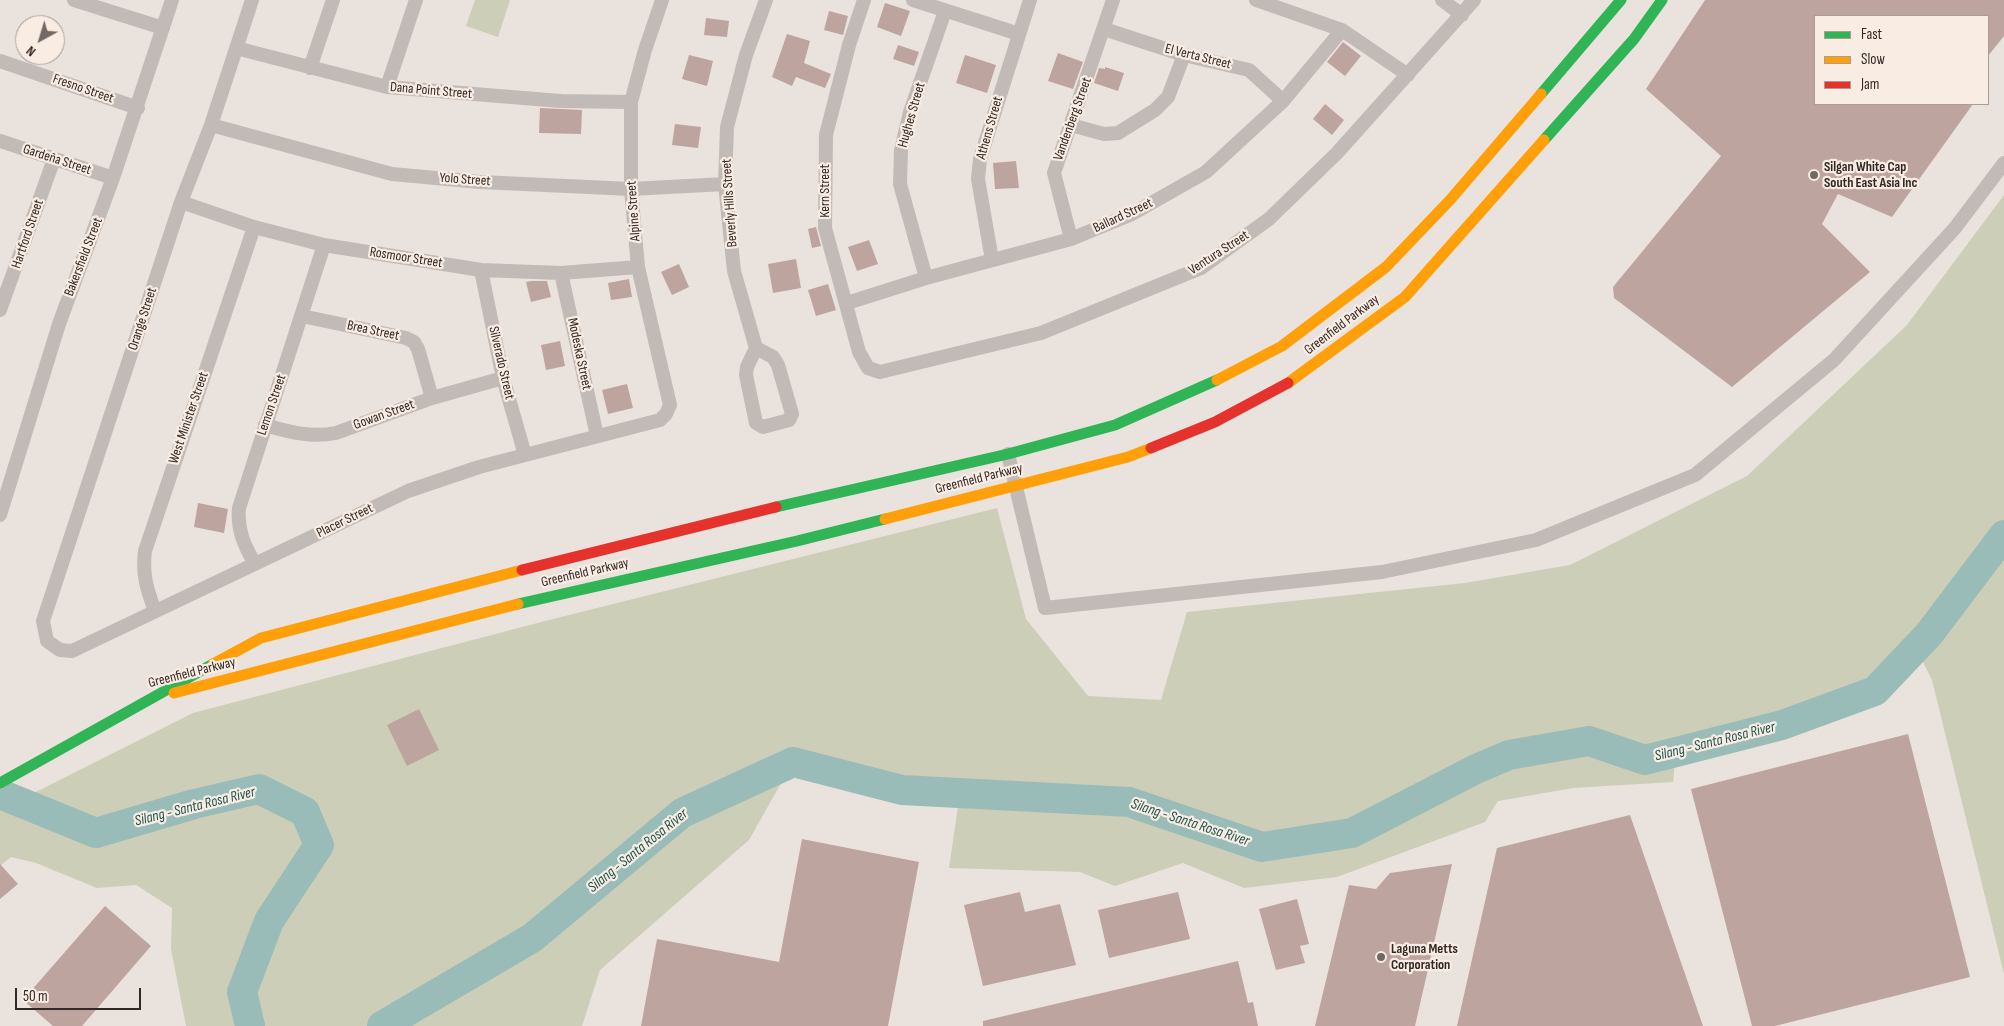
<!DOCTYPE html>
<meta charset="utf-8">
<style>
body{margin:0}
#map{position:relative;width:2004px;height:1026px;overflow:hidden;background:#eae2dd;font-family:"Sofia Sans Condensed",sans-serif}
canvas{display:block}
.legend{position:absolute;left:1814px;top:15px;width:175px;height:90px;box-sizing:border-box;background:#f8ece3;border:1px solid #a99e97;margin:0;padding:6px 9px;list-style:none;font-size:15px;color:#322825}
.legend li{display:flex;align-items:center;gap:10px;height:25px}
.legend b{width:25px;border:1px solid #a99e97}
.north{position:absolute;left:15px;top:15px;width:50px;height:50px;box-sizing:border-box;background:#f8ece3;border:1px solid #a99e97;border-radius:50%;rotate:219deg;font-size:14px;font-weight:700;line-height:20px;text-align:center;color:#322825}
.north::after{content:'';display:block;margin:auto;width:18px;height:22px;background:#726965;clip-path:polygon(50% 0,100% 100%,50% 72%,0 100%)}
.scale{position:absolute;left:15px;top:988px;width:126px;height:22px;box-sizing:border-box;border:2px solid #322825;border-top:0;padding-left:6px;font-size:15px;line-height:18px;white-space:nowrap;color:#322825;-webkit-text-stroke:4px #f8ece3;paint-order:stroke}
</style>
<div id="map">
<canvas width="2004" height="1026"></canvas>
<ul class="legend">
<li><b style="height:6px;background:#30b455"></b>Fast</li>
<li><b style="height:6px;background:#ff9f0a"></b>Slow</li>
<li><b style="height:6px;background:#e5322d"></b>Jam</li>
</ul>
<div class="north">N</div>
<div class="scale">50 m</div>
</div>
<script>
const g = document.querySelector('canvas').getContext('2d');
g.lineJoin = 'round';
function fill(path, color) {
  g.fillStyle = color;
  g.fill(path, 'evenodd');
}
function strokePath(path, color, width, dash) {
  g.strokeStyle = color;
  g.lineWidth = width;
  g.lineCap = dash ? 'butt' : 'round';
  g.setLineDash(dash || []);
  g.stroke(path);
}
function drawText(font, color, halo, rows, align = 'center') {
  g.font = font + ' "Sofia Sans Condensed",sans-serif';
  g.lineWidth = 4.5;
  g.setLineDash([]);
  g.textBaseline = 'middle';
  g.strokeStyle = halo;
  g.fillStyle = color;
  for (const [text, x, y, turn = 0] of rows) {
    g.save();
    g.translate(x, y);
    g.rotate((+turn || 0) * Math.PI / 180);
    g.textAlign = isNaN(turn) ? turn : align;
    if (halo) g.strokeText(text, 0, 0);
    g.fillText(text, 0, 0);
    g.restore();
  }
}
fill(new Path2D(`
 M475 0H510L498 37 466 26Z
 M2004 195V974L1932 680 1916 648 1875 691 1782 725 1676 752 1673 782 1573 788 1498 801 1485 822 1337 877 1244 888 1183 863 1115 886 1080 872 949 868 960 793 902 790 793 762 749 840 600 970 582 1026H186L171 949 172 908 136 885 97 888 36 863 11 857 0 866V810L193 713 549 620 997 508 1026 619 1088 696 1161 700 1187 612 1465 583 1570 565 1747 476 1907 325Z`), '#cdceb7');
strokePath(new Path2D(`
 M0 794 96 833 194 804 259 789 305 812 319 845 269 921 242 992 250 1026
 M382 1026 532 938 682 813 793 762 902 790 1129 802 1262 847 1352 833 1476 769 1509 755 1589 741 1645 760 1782 725 1875 691 1929 634 2004 535`), '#9abcb9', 30);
fill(new Path2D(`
 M1705 0H2004V36L1988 56V16H1815V104H1973L1892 217 1838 194 1822 224 1870 272 1732 387 1614 298 1613 287 1721 156 1646 89Z
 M885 3 910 11 901 36 877 27Z
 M829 11 848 16 843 35 824 30Z
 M706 18 729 21 727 37 704 35Z
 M787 34 810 41 804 63 831 74 825 88 796 77 792 86 772 77Z
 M1343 42 1361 56 1345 76 1327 62Z
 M898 45 919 52 914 66 893 59Z
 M1058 53 1083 62 1073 89 1048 81Z
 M689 55 713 61 707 86 682 79Z
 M965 55 996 65 987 93 956 83Z
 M1105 67 1124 73 1118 91 1094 83 1099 68 1105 69Z
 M1325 104 1344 120 1332 135 1313 119Z
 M540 108 582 110 581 134 539 133Z
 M675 124 701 127 698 148 672 145Z
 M1016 161 1019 188 995 189 993 163Z
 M816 227 821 246 812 248 808 229Z
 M869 240 878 264 857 271 848 247Z
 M796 259 801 288 773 293 768 264Z
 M679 264 689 287 672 295 661 272Z
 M629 279 632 297 611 300 608 283Z
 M531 281H547L551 297 531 302 526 282Z
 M828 284 836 310 816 316 808 290Z
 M560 341 565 366 546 370 541 345Z
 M627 384 633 408 608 414 602 390Z
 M198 503 228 509 224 533 194 527Z
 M419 709 439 750 407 766 387 725Z
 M1908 734 1970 977 1775 1026H1752L1691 789Z
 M1630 815 1703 1026H1457L1497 848Z
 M802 839 919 862 888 1026H641L657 939 779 962Z
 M0 864 18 884 0 899Z
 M1452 864 1415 1026H1315L1349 885 1376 889 1390 873Z
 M1020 892 1025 912 1060 904 1076 965 983 986 964 905Z
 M1178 892 1190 939 1109 958 1098 910Z
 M1297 899 1309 944 1300 946 1305 963 1276 970 1259 909Z
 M105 906 151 946 82 1026H53L23 1000Z
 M1238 961 1248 1003 1253 1002 1258 1026H983V1021Z`), '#bda49f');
strokePath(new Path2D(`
 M74 0 163 28
 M252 0 211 125 181 202 43 621 47 641 60 650 72 651 408 491 479 467 660 420 666 414 670 405 638 267 631 189V102L645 50 662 0
 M864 0 849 45 826 135 825 228 859 352 868 368 880 372 1041 333 1201 268 1269 219 1337 153 1474 0
 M913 0 1019 34
 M1256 0 1342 30 1408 75
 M1442 0 1462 15
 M1104 29 1184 55 1249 70 1283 101
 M236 48 387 87 561 101 631 102
 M0 61 138 108
 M310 68 333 0
 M387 87 416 0
 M211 125 392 174 480 182 631 189 725 184
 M1071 125 1104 134 1118 133 1155 110 1168 97 1184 55
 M0 141 113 178
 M181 202 254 227 324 245 481 270 561 273 638 267
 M1071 239 1054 173 1113 0
 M992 260 978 179 980 159 1030 0
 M481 270 503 378 525 455
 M561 273 597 436
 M926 278 900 184 901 150 910 112 945 11
 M847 303 926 278 1071 239 1132 214 1206 172 1283 101 1342 30
 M0 310 54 159
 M302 316 406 338 414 342 418 349 432 398
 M756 348 773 357 778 365 792 414 789 420 763 427 756 423 746 375 747 367 756 348 734 271 725 184 727 127 746 55 766 0
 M265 425C290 432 310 438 336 433L432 398 503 378
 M1008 454 1045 608 1382 572 1536 540 1695 475 1834 360 1955 228 2004 163
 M0 515 59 324 113 178 172 0
 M255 564C244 545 237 530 239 508L324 245
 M155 611C147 590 142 574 145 551L254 227`), '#c2bab6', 14);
strokePath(new Path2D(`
 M1541 94 1621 0
 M1544 140 1634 39 1662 0
 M776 507 1008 454 1115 425 1217 380
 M518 604 797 541 885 519
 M0 783 213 664`), '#30b455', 11);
strokePath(new Path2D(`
 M1217 380 1282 346 1386 267 1450 200 1541 94
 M1288 383 1405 297 1544 140
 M885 519 1128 457 1151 448
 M213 664 261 638 522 570
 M174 693 518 604`), '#ff9f0a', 11);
strokePath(new Path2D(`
 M1151 448 1215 422 1288 383
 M522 570 776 507`), '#e5322d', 11);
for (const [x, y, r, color] of [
 [1814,175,5,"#726965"],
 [1381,957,5,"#726965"]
]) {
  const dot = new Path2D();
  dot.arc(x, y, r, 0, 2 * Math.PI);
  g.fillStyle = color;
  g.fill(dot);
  strokePath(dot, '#f8ece3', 2);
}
drawText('14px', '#322825', '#f8ece3', [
 ["El Verta Street",1198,57,14],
 ["Fresno Street",83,89,19],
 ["Dana Point Street",431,91,5],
 ["Hughes Street",912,115,-74],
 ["Vandenberg Street",1073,119,-70],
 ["Athens Street",990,128,-74],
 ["Gardeña Street",57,160,18],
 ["Yolo Street",465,180,4],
 ["Kern Street",825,191,-90],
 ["Beverly Hills Street",730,203,-94],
 ["Alpine Street",634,211,-94],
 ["Ballard Street",1123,216,-25],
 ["Hartford Street",28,234,-71],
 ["Ventura Street",1219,253,-33],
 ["Bakersfield Street",84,257,-69],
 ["Rosmoor Street",406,258,9],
 ["Orange Street",143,319,-72],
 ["Greenfield Parkway",1342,325,-37],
 ["Brea Street",373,331,12],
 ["Modeska Street",579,354,78],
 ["Silverado Street",501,363,77],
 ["Lemon Street",272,405,-71],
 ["Gowan Street",384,415,-20],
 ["West Minister Street",189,418,-71],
 ["Greenfield Parkway",979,479,-14],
 ["Placer Street",345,521,-26],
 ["Greenfield Parkway",585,573,-13],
 ["Greenfield Parkway",192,673,-14]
]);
drawText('bold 14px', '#322825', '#f8ece3', [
 ["Silgan White Cap",1824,167],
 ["South East Asia Inc",1824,183],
 ["Laguna Metts",1391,949],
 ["Corporation",1391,965]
], 'left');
drawText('italic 15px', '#1c5250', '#f8ece3', [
 ["Silang - Santa Rosa River",1715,742,-14],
 ["Silang - Santa Rosa River",195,807,-14],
 ["Silang - Santa Rosa River",1190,823,18],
 ["Silang - Santa Rosa River",638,851,-39]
]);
</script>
